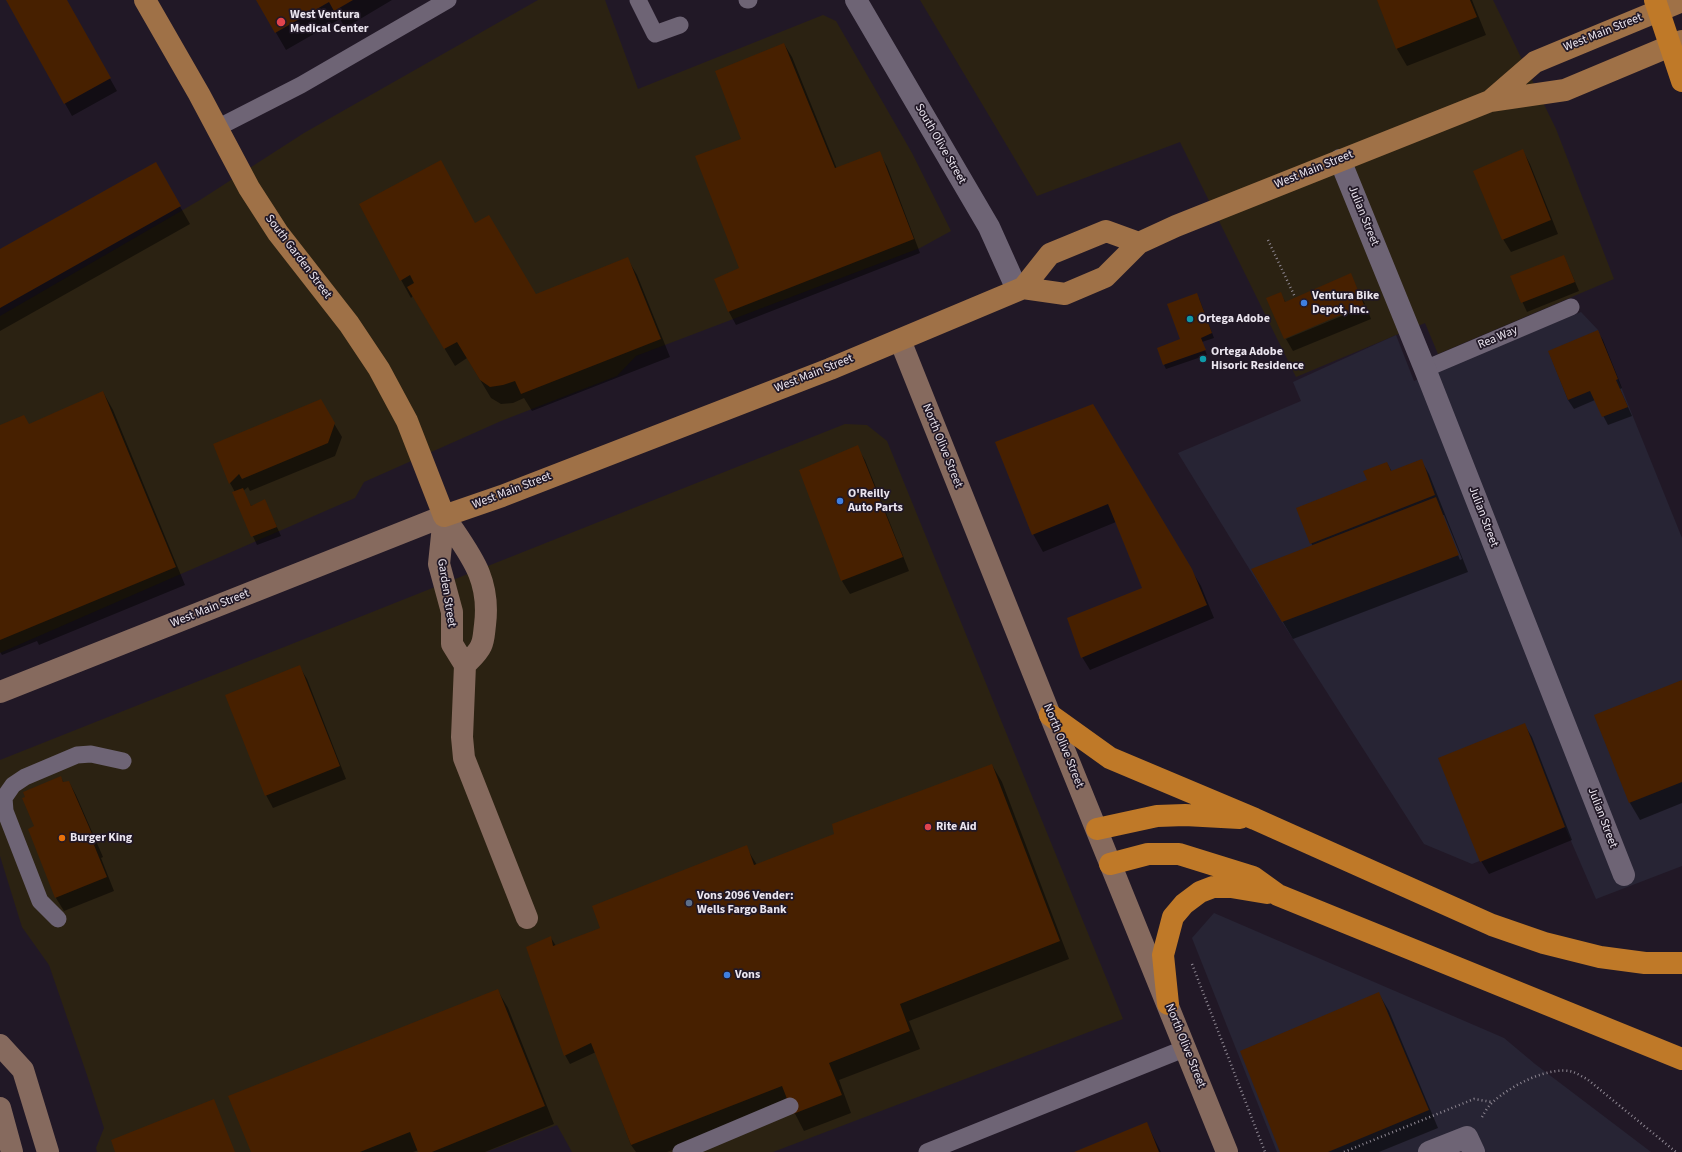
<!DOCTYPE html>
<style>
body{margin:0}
canvas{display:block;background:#211826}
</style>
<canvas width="1682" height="1152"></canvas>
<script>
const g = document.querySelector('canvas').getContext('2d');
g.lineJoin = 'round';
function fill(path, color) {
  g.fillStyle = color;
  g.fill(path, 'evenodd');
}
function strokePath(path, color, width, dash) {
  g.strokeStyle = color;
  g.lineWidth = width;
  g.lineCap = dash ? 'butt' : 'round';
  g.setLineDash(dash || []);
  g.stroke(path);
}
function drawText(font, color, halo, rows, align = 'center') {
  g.font = font + ' "Source Sans 3",sans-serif';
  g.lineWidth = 3.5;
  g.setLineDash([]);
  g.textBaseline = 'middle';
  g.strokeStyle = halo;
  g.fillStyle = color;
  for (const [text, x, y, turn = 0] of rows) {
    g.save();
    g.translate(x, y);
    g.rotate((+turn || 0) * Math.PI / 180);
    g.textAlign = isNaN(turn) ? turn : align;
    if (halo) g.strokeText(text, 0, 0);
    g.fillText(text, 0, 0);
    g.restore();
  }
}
fill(new Path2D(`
 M538 0H605L638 89 823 15 836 21 912 153 951 231 920 248 636 356 617 376 501 421 364 482 355 498 0 653V316L200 200 304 133Z
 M920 0H1493L1556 129 1614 279 1438 354 1425 323 1296 377 1180 142 1037 196Z
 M845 424 867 425 887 441 1123 1019 773 1152H572L557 1125 486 1152H97L96 1148 104 1128 87 1075 49 965 22 927 0 856V760Z`), '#2b2212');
fill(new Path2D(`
 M1581 312 1598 330 1682 538V866L1596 899 1565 827 1472 864 1424 844 1282 622 1178 453 1301 401 1293 382 1396 335 1414 381Z
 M1214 913 1504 1038 1535 1064 1651 1152H1277L1192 938Z`), '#272434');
fill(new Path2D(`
 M7 0H66L117 91 72 116Z
 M257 0H392L345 28 340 19 286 50Z
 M1378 0H1472L1486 35 1407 66 1397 49Z
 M784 44 792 57 837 169 879 153 887 166 920 253 736 325 729 312 715 279 740 269 742 139Z
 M1523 151 1530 164 1558 234 1511 252 1503 239Z
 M156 164 190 224 0 331V251Z
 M360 205 475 224 536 295 627 258 637 275 670 357 532 411 524 398 513 403 501 404 491 398 467 358 455 366 413 296 411 298Z
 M1564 256 1579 291 1527 312 1511 277Z
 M1350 275 1365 304 1285 337 1280 293 1286 303Z
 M1199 298 1214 338 1202 342 1207 355 1166 369 1164 365 1181 339Z
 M1366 306 1371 319 1293 351 1286 339Z
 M1598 332 1603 340 1622 388 1620 389 1632 416 1608 425 1595 400 1574 409 1568 400 1549 352Z
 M103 392 113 410 185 585 39 645 37 641 2 655 0 652V426L29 425Z
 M320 400 342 437 335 456 250 491 248 487 243 491 251 506 265 501 281 536 257 545 233 493 235 492 230 483 214 445Z
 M1092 405 1201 586 1214 618 1090 670 1082 657 1143 589 1116 522 1043 552 1033 534Z
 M857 447 865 460 909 571 850 594 842 581Z
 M1421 460 1429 474 1468 572 1293 639 1252 570 1313 546 1311 543 1387 463 1392 472ZM1442 515H1444L1462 559 1460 560Z
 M299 666 307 679 346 779 273 808 266 795Z
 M1682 682V803L1640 820 1630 803 1595 716Z
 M1524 724 1532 737 1572 840 1489 874 1481 861Z
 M992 765 1002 782 1069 959 909 1021 920 1049 839 1080 851 1113 804 1131 790 1104 667 1152H636L631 1145 596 1052 570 1064 565 1055 551 938 556 946 602 928 746 847 757 865 835 835Z
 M61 778 64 783 69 782 76 795 103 857 101 858 114 891 64 911 56 898 29 829 35 827Z
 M498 991 508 1008 554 1124 485 1152H420L419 1150 413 1152H252Z
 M1379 994 1389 1011 1438 1128 1379 1152H1282Z
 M1147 1124 1161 1152H1076Z`), '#0007');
fill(new Path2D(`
 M6 0H67L111 78 64 104Z
 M256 0H353L334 11 329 2 275 33Z
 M1377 0H1470L1477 17 1396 49Z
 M784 43 835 168 880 151 914 239 728 312 714 279 739 268 695 156 741 139 715 71Z
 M1523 149 1551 220 1502 240 1473 171Z
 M441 160 475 223 489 215 536 294 628 257 661 339 521 394 515 381 503 385 490 387 480 380 457 342 444 349 407 287 414 283 410 275 400 281 359 204Z
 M156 162 181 206 0 308V249Z
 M1564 255 1575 282 1521 303 1510 276Z
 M1351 273 1364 305 1284 339 1266 298 1281 292 1285 302Z
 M1197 293 1212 333 1201 338 1206 350 1163 365 1157 348 1180 339 1167 304Z
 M1598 330 1618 379 1616 380 1628 407 1602 417 1590 391 1568 400 1548 351Z
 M103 391 176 567 0 640V425L24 415 29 424Z
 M321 399 335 423 328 443 242 479 239 474 229 484 213 444Z
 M1093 404 1192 569 1207 605 1081 658 1067 618 1142 588 1108 504 1032 535 995 442Z
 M858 445 903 557 841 581 799 470Z
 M1422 459 1435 495 1310 544 1296 508 1367 480 1363 471 1387 462 1391 471Z
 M243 488 251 506 265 499 277 527 251 537 232 492Z
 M1436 497 1459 555 1282 622 1251 569Z
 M300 665 340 766 265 796 225 695Z
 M1682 680V782L1629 803 1594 715Z
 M1525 723 1565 827 1480 862 1438 758Z
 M992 764 1060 941 900 1004 910 1031 829 1063 842 1095 793 1114 782 1086 631 1145 591 1043 564 1056 526 947 551 936 553 946 600 928 592 906 747 845 754 865 834 834 832 824Z
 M61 776 63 782 69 781 96 843 94 845 107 877 55 898 28 829 34 826 22 798 25 797 23 792Z
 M498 989 545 1106 432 1152H418L410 1132 360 1152H251L228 1096Z
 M1379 992 1429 1110 1328 1152H1280L1240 1051Z
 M214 1099 235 1152H115L111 1140Z
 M1147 1122 1159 1152H1074Z`), '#472000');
strokePath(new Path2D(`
 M1268 240 1295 297
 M1192 964 1265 1152
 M1482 1117C1485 1112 1488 1106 1493 1102 1510 1086 1550 1065 1573 1072 1577 1073 1582 1077 1587 1079L1676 1152
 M1344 1152 1474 1099 1492 1102`), '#908994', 2.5, [1, 3]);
strokePath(new Path2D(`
 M638 0 655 34 680 25
 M747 0H749
 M217 128 301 85 448 0
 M1425 369 1571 307
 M58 919 40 901 5 811 4 798 13 785 25 777 77 755 91 754 123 761
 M681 1152 790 1106
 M927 1152 1186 1048`), '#6e6475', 17);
strokePath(new Path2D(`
 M856 0 989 227 1015 285 1023 288
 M1340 160 1425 369 1624 875
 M1429 1152 1467 1137 1474 1152`), '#6e6475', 22);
strokePath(new Path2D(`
 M900 340 1050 715 1227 1152
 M444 516 439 564 452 612V644L465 665 462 737 464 758 527 918
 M444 516C469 554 491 577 485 625 484 632 484 640 481 646 478 653 470 660 465 665
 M0 692 444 516
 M0 1045 23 1070 48 1152
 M0 1108 12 1152`), '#866a5e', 22);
strokePath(new Path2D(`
 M145 0 199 94 249 188 278 233 349 324 379 369 407 421 444 516 502 496 830 369 1023 288 1050 254 1106 231 1139 243
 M1490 101 1535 62 1682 1
 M1023 288 1065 294 1105 277 1139 243 1176 226 1490 101 1565 90 1682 41`), '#9f7147', 22);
strokePath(new Path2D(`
 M1655 0 1682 81
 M1050 715 1110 758 1255 819 1492 925 1544 943 1600 957 1645 963H1682
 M1097 829 1157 816 1185 815 1240 818
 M1110 864 1148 854H1179L1253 877 1278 895 1682 1059
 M1168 1004 1163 955 1173 917 1184 904 1200 892 1213 887H1231L1267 893`), '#bf7928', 22);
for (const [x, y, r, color] of [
 [281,22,5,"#e0444e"],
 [1304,303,4,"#3f7fe0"],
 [1190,319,4,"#0f9aa8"],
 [1203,359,4,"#0f9aa8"],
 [840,501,4,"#3f7fe0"],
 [928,827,4,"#e0444e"],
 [62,838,4,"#e8710a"],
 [689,903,4,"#5c6f8a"],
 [727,975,4,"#3f7fe0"]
]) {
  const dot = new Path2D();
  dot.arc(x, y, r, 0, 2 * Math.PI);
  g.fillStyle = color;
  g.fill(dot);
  strokePath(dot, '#211826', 1.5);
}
drawText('bold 12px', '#ebe5ef', '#211826', [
 ["West Ventura",290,15],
 ["Medical Center",290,29],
 ["Ventura Bike",1312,296],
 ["Depot, Inc.",1312,310],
 ["Ortega Adobe",1198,319],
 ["Ortega Adobe",1211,352],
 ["Hisoric Residence",1211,366],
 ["O'Reilly",848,494],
 ["Auto Parts",848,508],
 ["Rite Aid",936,827],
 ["Burger King",70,838],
 ["Vons 2096 Vender:",697,896],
 ["Wells Fargo Bank",697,910],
 ["Vons",735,975]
], 'left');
drawText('12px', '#ebe5ef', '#211826', [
 ["West Main Street",1603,33,-22],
 ["South Olive Street",940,144,60],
 ["West Main Street",1314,170,-22],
 ["Julian Street",1363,216,68],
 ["South Garden Street",298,257,53],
 ["Rea Way",1498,338,-23],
 ["West Main Street",814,374,-22],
 ["North Olive Street",942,446,68],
 ["West Main Street",512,491,-21],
 ["Julian Street",1483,517,69],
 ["Garden Street",446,593,81],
 ["West Main Street",210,609,-22],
 ["North Olive Street",1063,746,68],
 ["Julian Street",1602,818,69],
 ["North Olive Street",1185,1046,68]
]);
</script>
